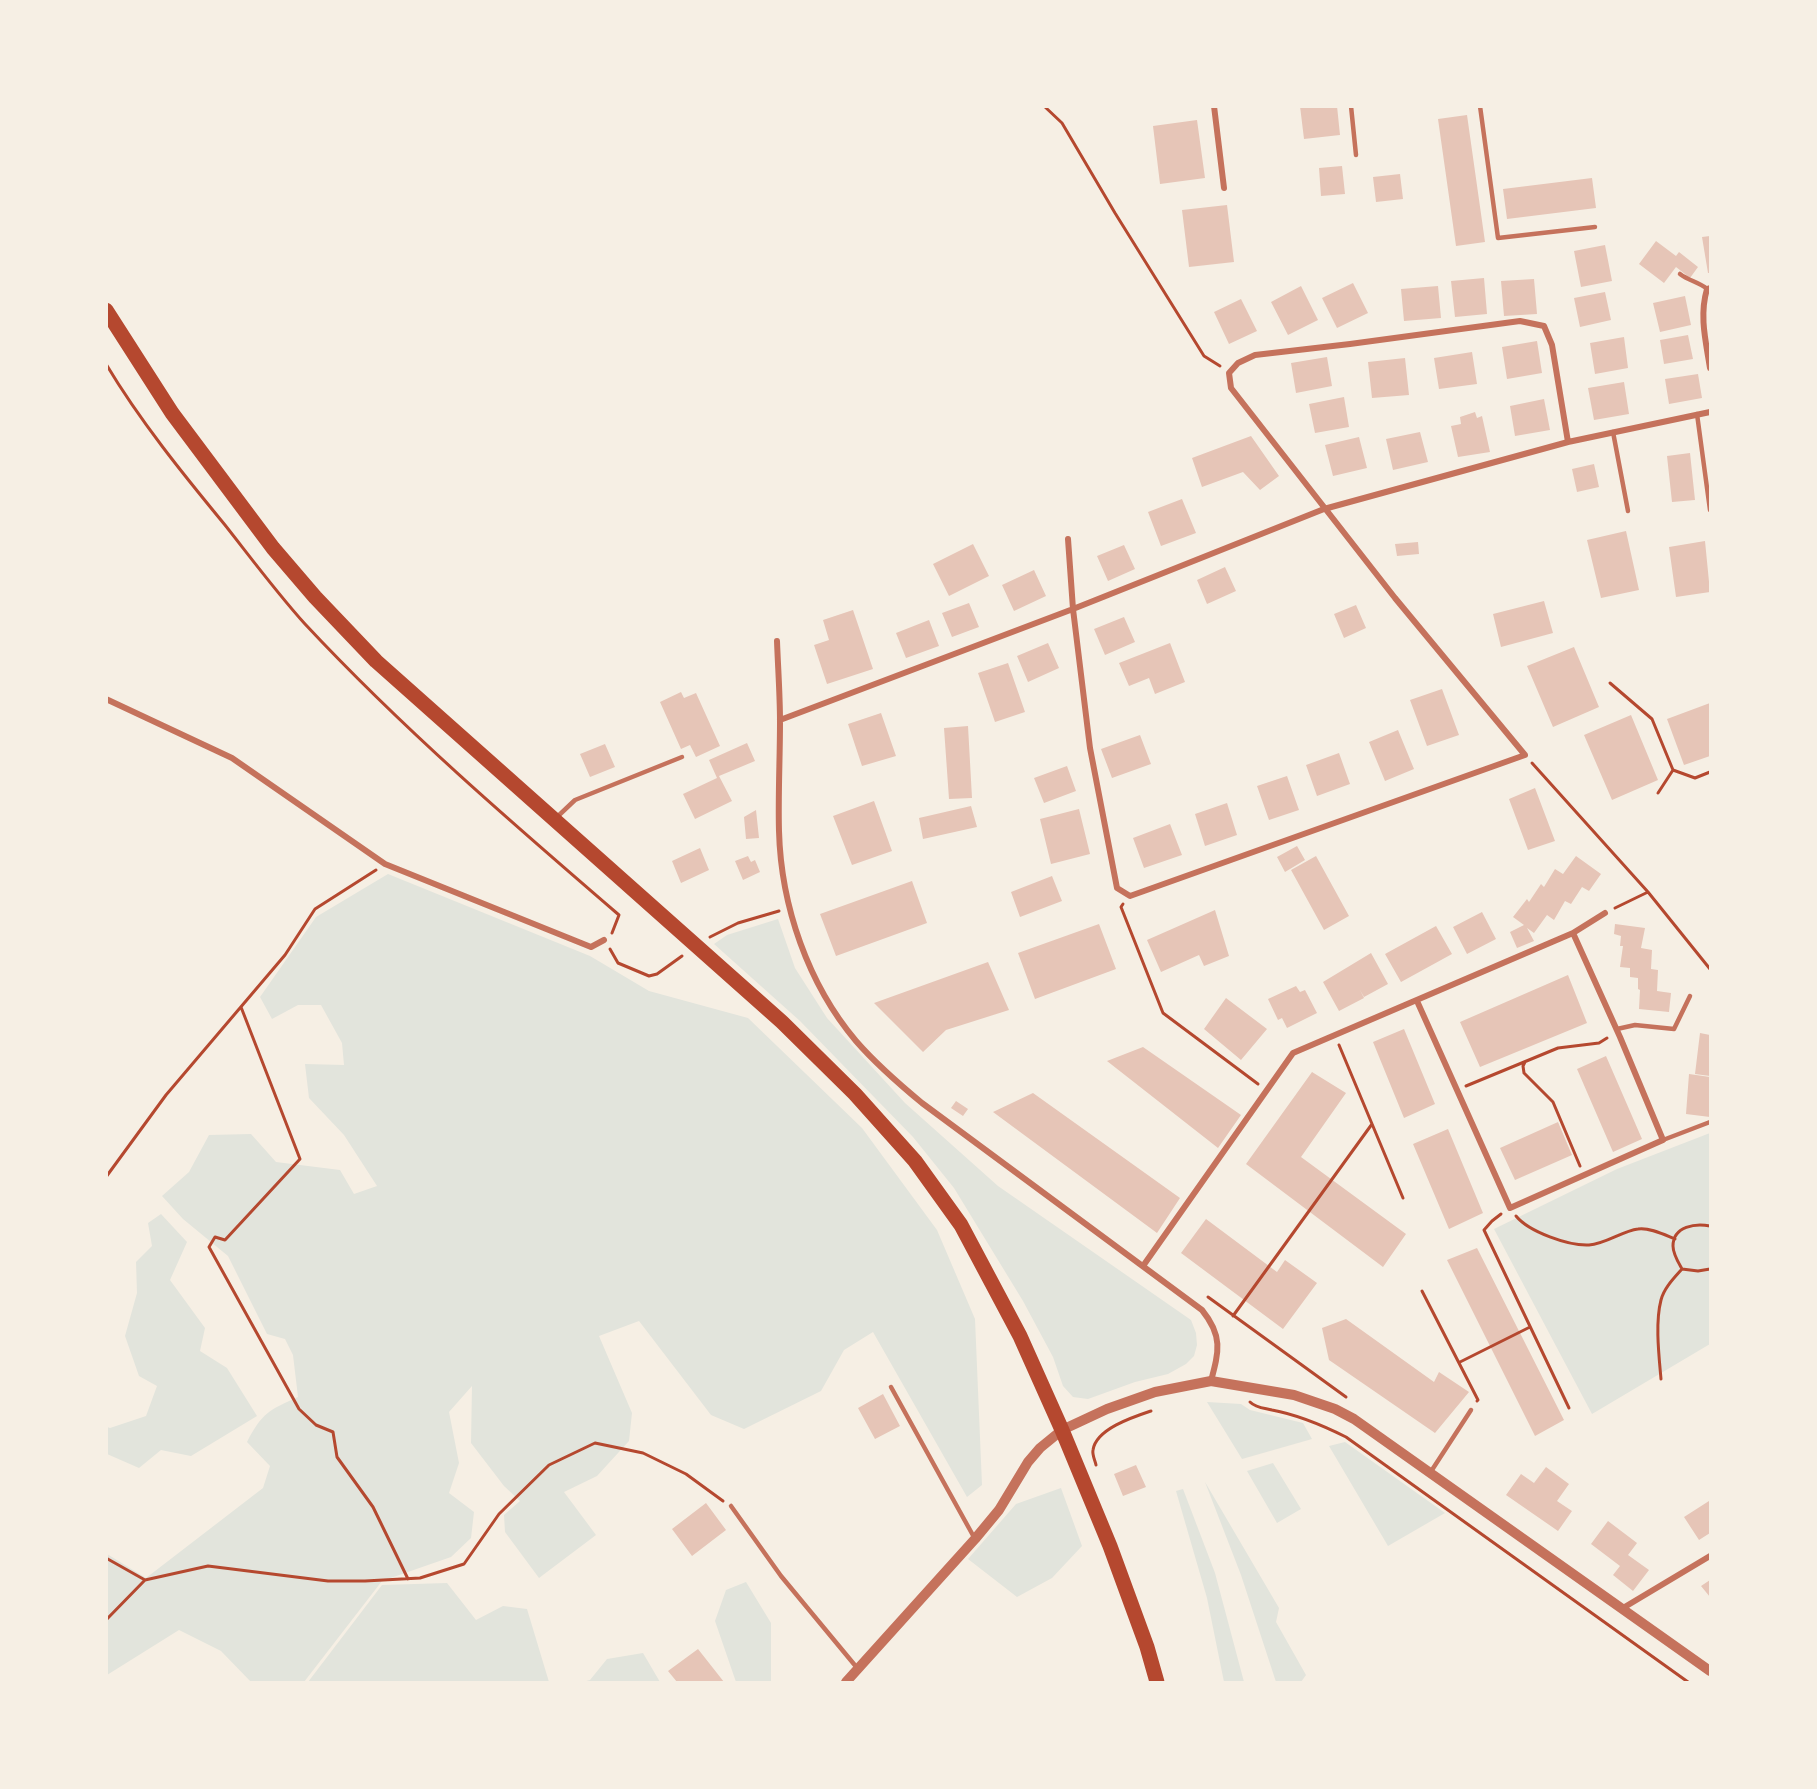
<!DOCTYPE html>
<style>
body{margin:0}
#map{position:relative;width:1817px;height:1789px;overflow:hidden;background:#f6efe4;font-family:Barlow,sans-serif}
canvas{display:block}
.frame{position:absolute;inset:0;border:108px solid #f6efe4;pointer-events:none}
</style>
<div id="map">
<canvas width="1817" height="1789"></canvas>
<div class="frame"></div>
</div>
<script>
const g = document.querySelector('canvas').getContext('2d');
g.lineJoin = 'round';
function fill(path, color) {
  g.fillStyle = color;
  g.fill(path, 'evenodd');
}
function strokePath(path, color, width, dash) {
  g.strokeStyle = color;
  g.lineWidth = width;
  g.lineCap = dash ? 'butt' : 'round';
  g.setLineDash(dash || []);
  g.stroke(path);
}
fill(new Path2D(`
 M388 874 590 956 649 991 748 1018 862 1128 937 1230 975 1319 982 1485 967 1497 873 1332 844 1350 821 1391 744 1429 711 1415 639 1321 599 1336 632 1413 629 1441 597 1476 564 1492 596 1535 539 1578 505 1532 504 1515 520 1501 504 1486 471 1443 472 1386 449 1412 459 1463 449 1493 474 1512 471 1538 451 1557 382 1581 304 1682H251L221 1651 179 1630 107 1675V1554L146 1578 263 1488 270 1466 247 1442C262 1413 269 1410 298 1397L293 1355 285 1339 267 1334 228 1256 183 1219 162 1196 189 1172 209 1135 251 1134 276 1162 340 1170 354 1194 377 1186 344 1135 309 1098 305 1064 344 1065 342 1043 321 1005H298L272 1019 260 997 316 917Z
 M778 919 795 968 827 1018 905 1103 998 1186 1191 1320 1196 1333 1197 1345 1194 1356 1186 1364 1168 1374 1135 1382 1088 1399 1073 1397 1063 1386 1053 1357 1023 1301 954 1188 913 1137 800 1021 714 944 727 935Z
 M1710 1133V1344L1592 1414 1494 1229 1617 1169Z
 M161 1214 187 1242 170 1280 205 1328 200 1351 227 1368 257 1416 191 1456 161 1450 139 1468 107 1454V1427L110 1428 146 1416 157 1386 139 1376 125 1336 137 1293 136 1262 152 1246 148 1223Z
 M1207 1402 1241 1404 1250 1410 1303 1423 1312 1439 1242 1459Z
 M1345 1442 1445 1513 1388 1546 1329 1446Z
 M1273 1463 1301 1509 1277 1523 1247 1471Z
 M1205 1482 1279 1608 1276 1622 1306 1675 1301 1682H1276L1241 1575Z
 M1061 1488 1082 1546 1052 1578 1017 1597 968 1559 1016 1504Z
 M1183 1489 1215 1573 1244 1682H1224L1207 1598 1176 1491Z
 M746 1582 771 1623V1682H736L715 1621 726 1590Z
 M447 1583 476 1620 503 1606 527 1609 549 1682H308L382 1585Z
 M643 1653 660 1682H583L590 1680 607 1659Z`), '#e2e4dc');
fill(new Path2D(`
 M1300 106H1337L1340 135 1304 139Z
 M1467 115 1485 242 1456 246 1438 119Z
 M1197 120 1205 178 1160 184 1153 126Z
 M1342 166 1345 194 1321 196 1319 168Z
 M1400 174 1403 199 1376 202 1373 177Z
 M1592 178 1596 208 1507 219 1503 189Z
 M1227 205 1234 262 1189 267 1182 210Z
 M1710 236V273H1708L1702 237Z
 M1656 241 1676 256 1679 252 1698 267 1690 278 1676 267 1664 283 1639 264Z
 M1605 245 1612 281 1581 287 1574 251Z
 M1484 278 1487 314 1455 317 1451 281Z
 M1534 279 1537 314 1504 316 1501 281Z
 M1353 283 1368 313 1337 328 1322 298Z
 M1301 286 1318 320 1288 335 1271 302Z
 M1438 286 1441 318 1404 321 1401 289Z
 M1605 292 1611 320 1580 327 1574 298Z
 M1685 296 1691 325 1660 332 1653 303Z
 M1241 299 1257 331 1229 344 1214 312Z
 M1688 335 1693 359 1664 364 1660 340Z
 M1624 337 1628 368 1595 374 1590 343Z
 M1537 341 1542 373 1507 379 1502 347Z
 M1472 352 1477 384 1439 389 1434 358Z
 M1327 357 1332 386 1296 393 1291 363Z
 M1405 358 1409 395 1372 398 1368 362Z
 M1698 374 1702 398 1669 404 1665 379Z
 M1624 382 1629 414 1594 420 1588 388Z
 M1344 397 1349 427 1315 433 1309 404Z
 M1544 399 1550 430 1515 436 1510 406Z
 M1475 412 1477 418 1482 416 1490 452 1458 457 1451 426 1461 424 1460 417Z
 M1420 432 1428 462 1393 470 1386 439Z
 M1251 436 1279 476 1260 490 1243 472 1202 487 1192 458Z
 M1359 437 1367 468 1333 476 1325 445Z
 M1690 453 1695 500 1672 502 1667 456Z
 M1594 464 1599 487 1577 492 1572 469Z
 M1182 499 1196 533 1161 546 1148 512Z
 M1626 531 1639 590 1601 598 1587 540Z
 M1705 541 1710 592 1676 597 1669 547Z
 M1418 542 1419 554 1397 556 1395 544Z
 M973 544 989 576 949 596 933 564Z
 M1124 545 1135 569 1108 581 1097 556Z
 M1225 567 1236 591 1207 604 1197 580Z
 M1034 570 1046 596 1014 611 1002 585Z
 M1544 601 1553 633 1501 647 1493 614Z
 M969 603 979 627 952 637 942 613Z
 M1356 605 1366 628 1344 638 1334 614Z
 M853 610 873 669 827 684 814 645 829 640 823 620Z
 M1124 617 1135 642 1105 655 1094 629Z
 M929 620 939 646 906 658 896 633Z
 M1048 643 1059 668 1028 682 1017 656Z
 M1170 643 1185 682 1155 694 1149 678 1129 686 1119 663Z
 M1574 647 1599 707 1553 727 1527 666Z
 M1008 663 1025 712 995 722 978 673Z
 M1442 689 1459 735 1427 746 1410 700Z
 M681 692 684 698 696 693 720 746 696 757 690 745 681 749 660 702Z
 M1710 703V756L1684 765 1667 719Z
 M881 713 896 756 862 766 848 724Z
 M1631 715 1658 780 1612 800 1584 735Z
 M968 726 972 798 949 799 944 728Z
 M1398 730 1414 769 1385 781 1369 742Z
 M1140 735 1151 764 1112 778 1101 749Z
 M747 743 755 761 719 776 732 801 695 819 683 794 717 778 709 760Z
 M605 744 615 767 590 777 580 754Z
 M1339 753 1350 784 1317 796 1306 765Z
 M1067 766 1076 791 1044 803 1034 778Z
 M1287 776 1299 810 1269 820 1257 786Z
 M1535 788 1555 841 1528 850 1509 799Z
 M874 801 892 851 852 865 833 816Z
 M1227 803 1237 835 1205 846 1195 814Z
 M971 806 977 827 923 839 919 818Z
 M1079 809 1090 854 1051 864 1040 819Z
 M756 810 759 838 746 839 744 817Z
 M1170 824 1182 855 1144 868 1133 838Z
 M1297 846 1305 860 1285 872 1277 857Z
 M700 848 709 870 681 883 672 861Z
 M748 856 751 862 755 860 760 872 743 880 735 861Z
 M1316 856 1349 916 1324 930 1291 870Z
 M1576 856 1601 874 1589 891 1582 887 1571 904 1565 901 1554 920 1547 915 1534 933 1527 928 1534 941 1517 948 1510 932 1524 925 1513 917 1527 899 1529 902 1541 884 1544 887 1555 869 1563 874Z
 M1052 876 1062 901 1020 917 1011 892Z
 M912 881 927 923 836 956 820 914Z
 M1215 910 1229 956 1204 966 1199 955 1161 972 1147 940Z
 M1482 912 1496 939 1467 954 1453 927Z
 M1099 924 1116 969 1035 999 1018 953Z
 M1615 924 1645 928 1641 948 1652 950 1651 969 1658 970 1657 991 1671 993 1669 1012 1639 1009 1640 990 1638 989V978L1630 977V968L1620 967 1623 946H1620L1621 936 1614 934Z
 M1436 926 1452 954 1401 982 1385 954Z
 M1371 953 1388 984 1364 997 1360 990 1364 998 1339 1011 1323 982Z
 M988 962 1009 1010 946 1030 923 1052 874 1003Z
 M1568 975 1587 1023 1480 1067 1460 1022Z
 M1296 986 1300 992 1305 990 1317 1013 1287 1028 1282 1018 1278 1020 1268 999Z
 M1226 998 1267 1029 1241 1060 1204 1029Z
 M1404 1029 1435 1104 1404 1118 1373 1042Z
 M1700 1033 1710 1035V1076L1695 1074Z
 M1143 1047 1241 1115 1218 1148 1107 1061Z
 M1606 1056 1642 1139 1613 1152 1577 1069Z
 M1312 1072 1346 1093 1301 1157 1406 1234 1383 1267 1246 1164Z
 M1689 1074 1710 1077V1117L1686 1114Z
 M1033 1093 1180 1198 1157 1233 993 1112Z
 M956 1101 968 1109 963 1116 951 1108Z
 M1558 1122 1572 1155 1515 1180 1500 1148Z
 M1448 1129 1483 1213 1449 1229 1413 1144Z
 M1206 1219 1277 1272 1285 1260 1317 1283 1283 1329 1181 1253Z
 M1477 1248 1564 1420 1535 1436 1447 1260Z
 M1346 1319 1434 1382 1439 1372 1469 1392 1435 1433 1329 1360 1322 1328Z
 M883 1394 900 1426 875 1439 858 1408Z
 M1136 1465 1146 1487 1123 1496 1114 1474Z
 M1546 1467 1569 1484 1557 1501 1572 1511 1558 1531 1506 1495 1521 1474 1534 1483Z
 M1709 1501 1710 1533 1699 1540 1684 1517Z
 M706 1503 726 1530 692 1556 672 1529Z
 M1608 1521 1637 1543 1628 1555 1649 1570 1633 1591 1613 1575 1620 1566 1591 1544Z
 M1710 1580V1597L1701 1586Z
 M698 1649 724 1682H677L668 1671Z`), '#e6c5b7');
strokePath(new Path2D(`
 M1044 106 1062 123 1115 213 1204 356 1220 366
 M106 364C140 421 183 474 225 525 251 558 277 593 305 624 402 728 511 822 619 915L612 933
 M1610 683 1652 719 1673 770 1695 778 1710 772
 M1532 763 1648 892 1710 969
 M1658 793 1673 770
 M1123 904 1121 907 1163 1013 1258 1084
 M1615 908 1648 892
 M710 937 738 923 779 911
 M610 949 618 963 649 976 657 974 682 956
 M241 1007 300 1159 225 1240 215 1237 209 1247 299 1409 316 1425 333 1432 337 1457 373 1507 408 1579
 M1339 1045 1403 1198
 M1525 1062 1523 1066 1524 1073 1553 1102 1580 1166
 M1466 1086 1558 1048 1599 1043 1607 1038
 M106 1177 166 1095 285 955 315 909 376 870
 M1501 1214 1492 1221 1484 1230 1569 1408
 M1516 1216C1529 1232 1569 1246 1589 1245 1606 1244 1622 1231 1638 1229 1649 1227 1665 1235 1675 1239
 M1710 1226C1696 1223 1673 1226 1673 1246 1673 1254 1678 1262 1682 1269L1698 1271 1710 1269
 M1422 1291 1478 1400 1477 1401
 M1208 1297 1346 1397
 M1233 1316 1372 1124
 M1460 1362 1530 1327
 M1661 1379C1659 1356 1655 1323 1661 1300 1664 1288 1674 1278 1682 1269
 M1250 1402C1256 1408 1264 1408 1272 1410 1299 1415 1322 1425 1346 1437L1688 1682
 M1096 1465C1095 1460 1092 1455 1093 1450 1096 1429 1133 1417 1151 1411
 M106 1558 145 1580 106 1620
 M145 1580 208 1566 328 1581H365L420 1578 464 1564 499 1514 549 1465 595 1443 643 1453 686 1474 723 1501`), '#b5482f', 3);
strokePath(new Path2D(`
 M1351 106 1356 155
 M1480 106 1498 238 1595 227
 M1680 274C1689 281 1699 282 1707 289
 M1697 414 1710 510
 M1613 432 1628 511
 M556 818 575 800 682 757
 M1617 1029 1635 1025 1674 1029 1690 996
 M1663 1140 1710 1122
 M891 1387 975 1539
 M1430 1473 1471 1410
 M731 1506 781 1576 858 1669`), '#c5725c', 4.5);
strokePath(new Path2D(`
 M1214 106 1224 188
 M1710 288 1707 289C1699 316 1706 342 1710 368
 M1068 539 1073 609 1090 748 1117 888 1130 896 1525 755 1395 598 1231 388 1229 373 1238 363 1255 355 1350 344 1520 321 1544 326 1552 345 1568 442
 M777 641C778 668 780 695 780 722 780 759 778 795 779 831 781 906 808 984 856 1041 876 1064 899 1084 922 1103L1202 1310C1223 1336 1219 1351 1211 1381
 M106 699 232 758 385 864 591 947 604 940
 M780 720 1073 609 1324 509 1568 442 1710 412
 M1417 1001 1510 1208 1663 1140 1620 1037 1573 933
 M1143 1266 1293 1053 1573 933 1605 913
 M1623 1608 1710 1556`), '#c5725c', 6);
strokePath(new Path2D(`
 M846 1682 975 1539 999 1510 1028 1462 1040 1448 1062 1430 1107 1409 1155 1392 1211 1381 1294 1395 1335 1409 1354 1419 1710 1671`), '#c5725c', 10);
strokePath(new Path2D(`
 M106 310 172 413 273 548 315 597 376 661 782 1022 855 1094 915 1161 961 1225 1020 1336 1062 1430 1110 1546 1147 1647 1157 1682`), '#b5482f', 15);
</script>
